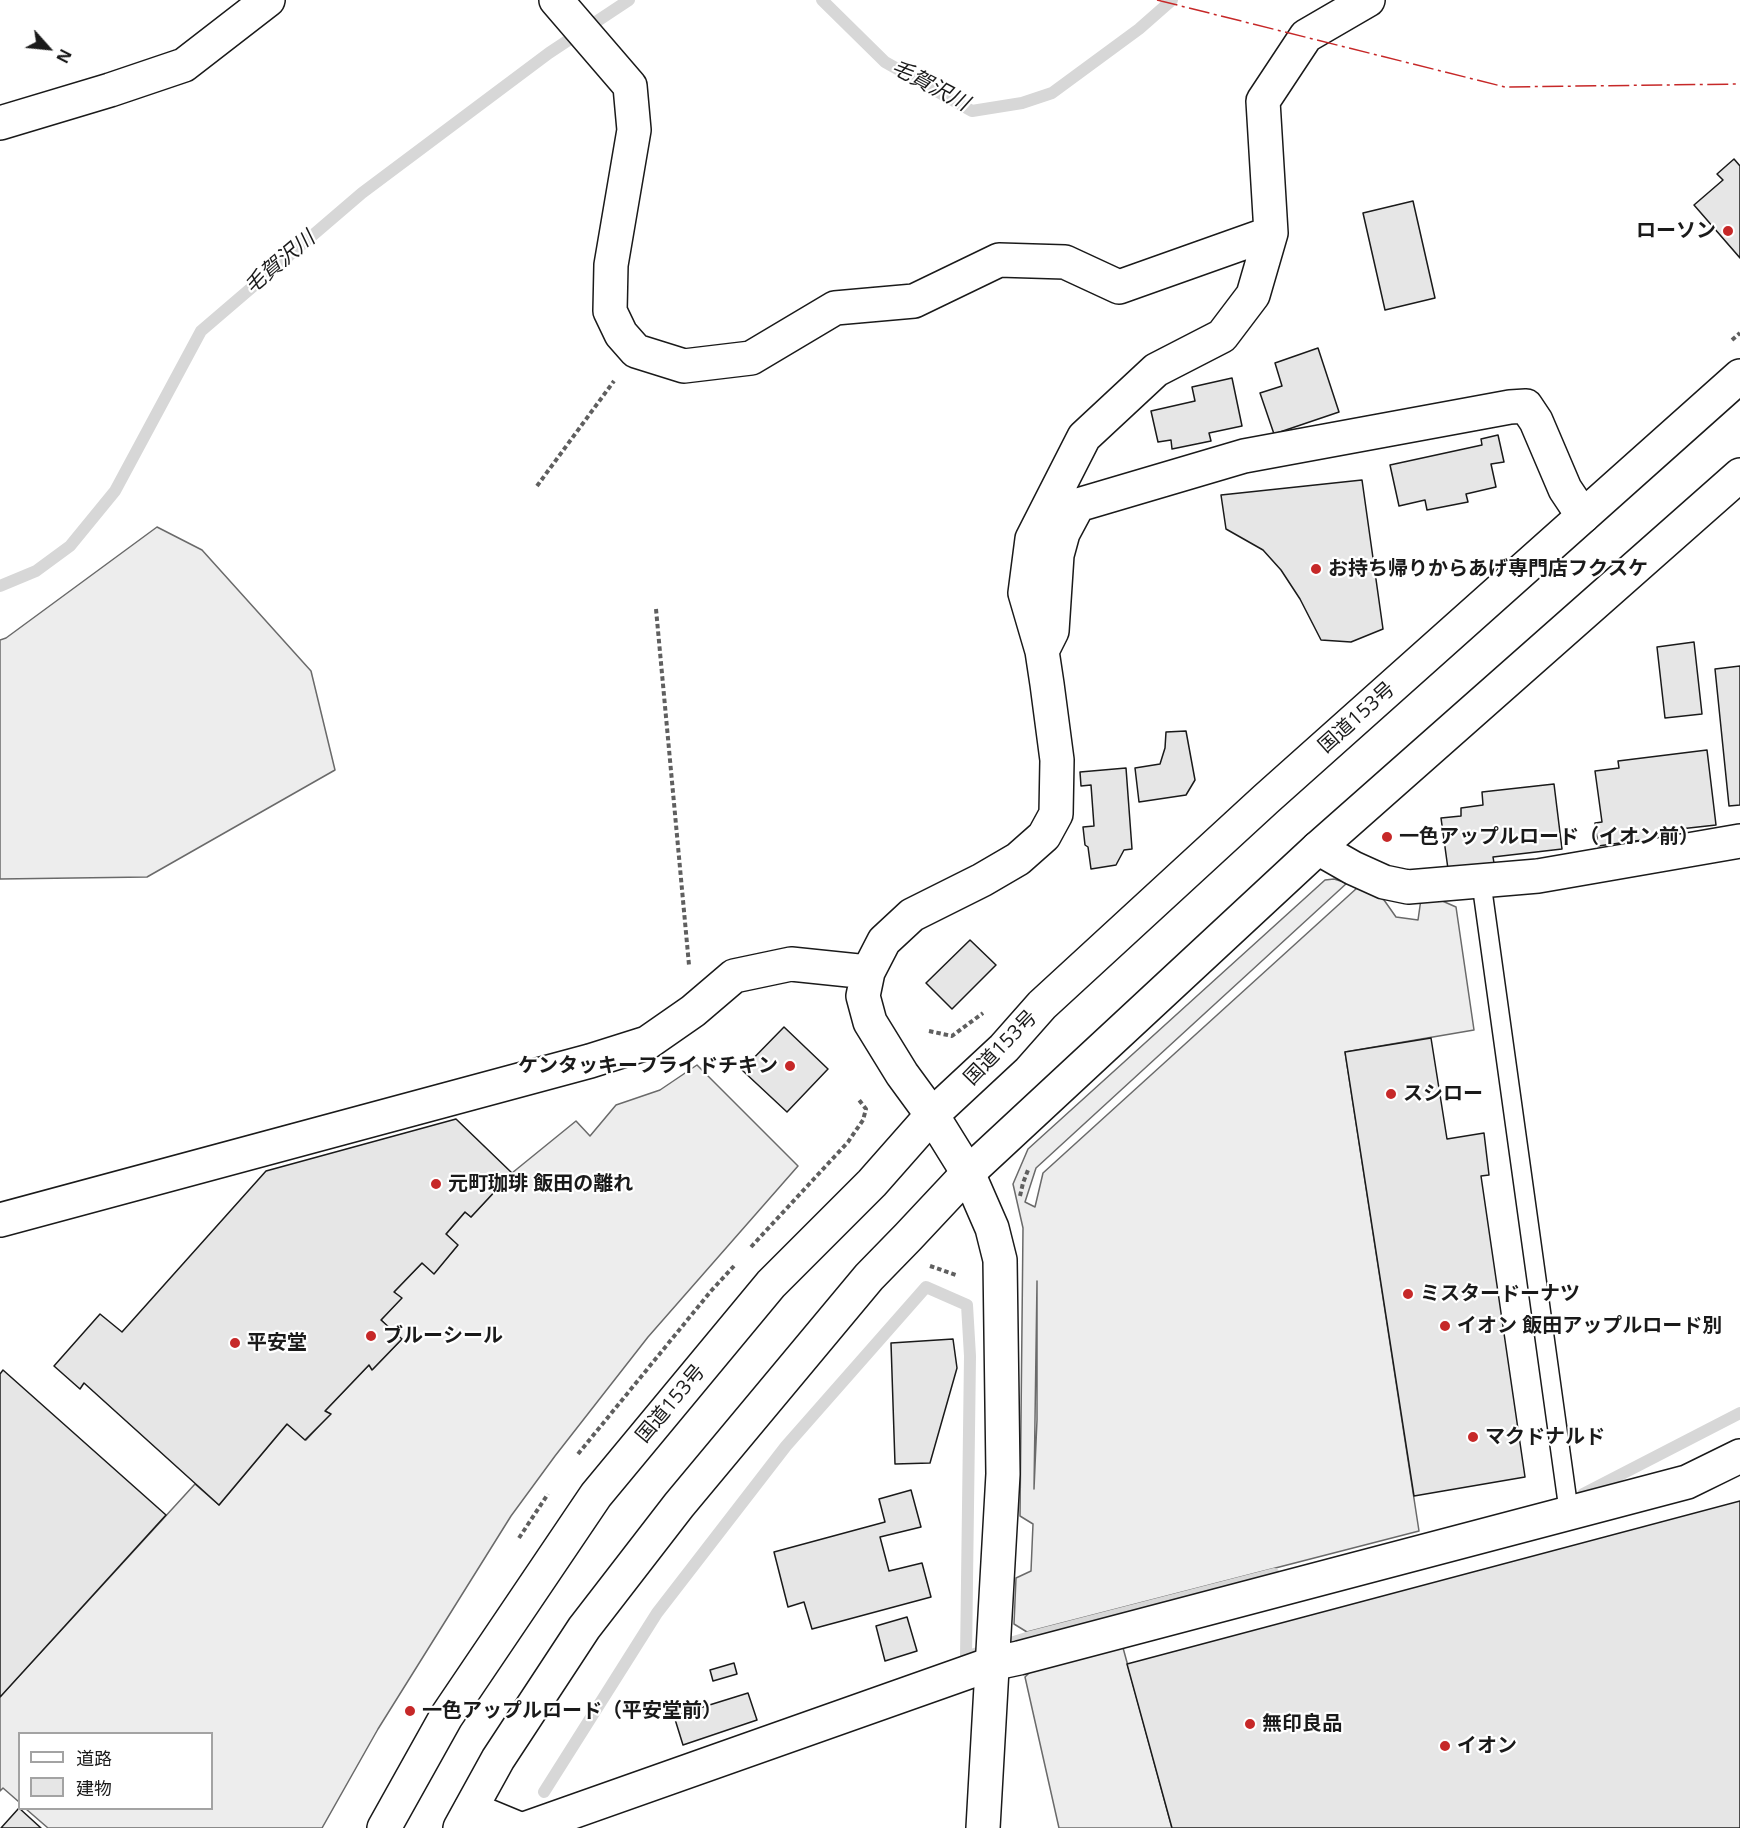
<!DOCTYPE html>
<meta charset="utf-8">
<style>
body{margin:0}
#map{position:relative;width:1740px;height:1828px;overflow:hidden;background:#fff;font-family:"Open Sans","Noto Sans JP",sans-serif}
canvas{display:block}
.legend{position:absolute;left:18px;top:1732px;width:195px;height:78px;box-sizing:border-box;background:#fff;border:2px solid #a3a3a3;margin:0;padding:8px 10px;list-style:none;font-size:18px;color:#1a1a1a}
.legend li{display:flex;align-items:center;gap:12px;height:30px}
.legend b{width:30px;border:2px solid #a3a3a3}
.north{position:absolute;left:18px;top:18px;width:60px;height:60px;-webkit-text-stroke:4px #fff;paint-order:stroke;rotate:117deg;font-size:16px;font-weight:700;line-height:24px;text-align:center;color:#1a1a1a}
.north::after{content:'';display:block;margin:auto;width:21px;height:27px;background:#1a1a1a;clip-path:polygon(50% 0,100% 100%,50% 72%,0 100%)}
</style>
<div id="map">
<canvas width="1740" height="1828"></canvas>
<ul class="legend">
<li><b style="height:8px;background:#fff"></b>道路</li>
<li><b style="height:16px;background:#e6e6e6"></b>建物</li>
</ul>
<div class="north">N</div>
</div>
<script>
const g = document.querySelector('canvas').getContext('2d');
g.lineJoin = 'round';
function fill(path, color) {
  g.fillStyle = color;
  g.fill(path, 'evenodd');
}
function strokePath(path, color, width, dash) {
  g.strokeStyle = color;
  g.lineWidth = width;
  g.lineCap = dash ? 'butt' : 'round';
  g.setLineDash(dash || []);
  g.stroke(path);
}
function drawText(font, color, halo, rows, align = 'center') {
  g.font = font + ' "Open Sans","Noto Sans JP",sans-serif';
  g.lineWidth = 4.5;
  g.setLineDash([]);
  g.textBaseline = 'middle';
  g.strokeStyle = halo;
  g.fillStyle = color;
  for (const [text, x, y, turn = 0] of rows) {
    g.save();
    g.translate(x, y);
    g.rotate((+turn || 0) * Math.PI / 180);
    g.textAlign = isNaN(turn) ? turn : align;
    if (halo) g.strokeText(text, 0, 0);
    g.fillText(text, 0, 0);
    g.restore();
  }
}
const built = new Path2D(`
 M157 527 202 550 311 671 335 770 147 877 0 879V640L6 638Z
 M1334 879 1347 883 1036 1168 1025 1202 1035 1207 1043 1173 1357 888 1384 900 1396 917 1418 920 1422 892 1456 907 1474 1030 1345 1052 1419 1531 1027 1632 1014 1624 1016 1578 1031 1571 1033 1524 1020 1516 1023 1228 1013 1184 1028 1149 1325 880ZM1037 1281V1420L1034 1489 1037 1282Z
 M697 1065 798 1166 648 1337 555 1456 511 1516 378 1729 322 1828H48L26 1809 212 1808V1734H20L19 1802 3 1788 0 1791V1697L195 1484 219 1505 287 1424 306 1440 330 1414 325 1411 369 1365 373 1369 401 1340 381 1320 401 1298 394 1292 422 1263 434 1273 457 1246 446 1234 465 1212 471 1217 512 1173 576 1121 590 1136 616 1105 660 1090Z
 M1122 1644 1172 1828H1059L1025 1677 1038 1664Z`);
fill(built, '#ededed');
strokePath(built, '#6a6a6a', 1.5);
strokePath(new Path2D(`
 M822 0 885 62 972 111 1022 103 1052 93 1139 29 1172 0
 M0 586 36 571 70 546 115 491 201 331 362 193 549 53 629 0
 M1583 1494 1740 1413
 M998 1647 1030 1637 1274 1574
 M544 1792 657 1613 786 1446 926 1287 967 1305 970 1356 966 1657 978 1653`), '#d7d7d7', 12);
const building = new Path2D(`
 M1734 159 1740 166V258L1694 205 1723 180 1717 174Z
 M1413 201 1435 298 1385 310 1363 213Z
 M1318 348 1339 412 1274 434 1260 393 1282 386 1275 363Z
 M1232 378 1242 426 1209 433 1211 441 1172 449 1171 440 1158 442 1151 411 1195 401 1192 387Z
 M1498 435 1504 462 1491 464 1496 487 1466 494 1468 502 1427 510 1425 500 1399 506 1390 465 1482 445 1481 439Z
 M1362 480 1383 629 1351 642 1321 640 1300 599 1281 570 1263 550 1226 529 1221 495Z
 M1694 642 1702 714 1665 718 1657 647Z
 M1740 666V805L1729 806 1715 669Z
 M1186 731 1195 780 1186 795 1139 802 1135 768 1160 764 1165 748 1166 732Z
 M1707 750 1716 825 1671 830 1672 836 1598 846 1595 823 1602 822 1595 771 1619 768 1618 761Z
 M1126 768 1132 849 1124 850 1116 865 1091 869 1088 847 1085 845 1083 827 1094 826 1091 785 1081 786 1080 772Z
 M1554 784 1562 849 1493 857 1494 863 1448 869 1441 818 1461 816V808L1483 805 1482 792Z
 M970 940 996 965 952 1009 926 983Z
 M784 1027 828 1069 787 1112 742 1070Z
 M1431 1038 1447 1139 1484 1133 1489 1175 1481 1176 1525 1477 1414 1496 1345 1052Z
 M456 1119 512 1173 471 1217 465 1212 446 1234 458 1245 434 1274 422 1263 394 1292 402 1298 381 1320 402 1339 372 1370 369 1365 325 1411 331 1414 305 1440 287 1424 219 1505 84 1383 80 1389 54 1366 100 1314 122 1332 266 1171Z
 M953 1339 957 1368 930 1463 895 1464 891 1343Z
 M3 1370 166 1515 0 1697V1374Z
 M911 1490 921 1527 880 1537 889 1571 922 1563 931 1597 812 1629 804 1602 788 1607 774 1552 885 1522 879 1499Z
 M1740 1501V1828H1172L1127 1664Z
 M907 1617 917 1651 885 1661 876 1626Z
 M734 1663 737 1674 713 1681 710 1670Z
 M748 1693 757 1720 683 1745 674 1716Z
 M19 1808 41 1828H1Z`);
fill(building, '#e6e6e6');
strokePath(building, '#1a1a1a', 1.5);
const lane = new Path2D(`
 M1481 880 1569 1513`);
const street = new Path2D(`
 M556 0 630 86 634 130 611 265 610 311 621 334 636 351 684 366 751 358 835 308 914 301 999 260 1065 262 1119 287 1271 233
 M0 123 110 90 184 65 268 0
 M1042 651 1052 631 1057 555 1063 533 1078 505 1244 456 1510 407 1526 406 1536 421 1565 489 1583 516
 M1318 848 1353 868 1384 882 1408 887 1538 876 1740 841
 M932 1115 902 1074 870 1022 863 996 868 972 884 941 912 915 982 880 1018 859 1044 836 1056 814 1057 760 1047 684 1042 651 1025 593 1032 539 1084 437 1156 370 1222 336 1253 295 1271 233 1263 101 1306 36 1368 0
 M0 1220 590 1061 647 1043 693 1011 734 976 791 964 868 972
 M471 1809 517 1828
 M527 1828 991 1664 1019 1658 1687 1482 1740 1456`);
const secondary = new Path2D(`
 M932 1115 968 1173 992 1228 1000 1260 1003 1474 983 1828`);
const highway = new Path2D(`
 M384 1828 446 1717 596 1495 771 1284 872 1183 932 1115 1004 1048 1042 1005 1266 799 1740 376
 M460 1828 498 1759 584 1628 679 1505 869 1277 908 1237 968 1173 1318 848 1740 475`);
strokePath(lane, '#1a1a1a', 21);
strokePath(street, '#1a1a1a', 36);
strokePath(secondary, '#1a1a1a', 36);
strokePath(highway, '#1a1a1a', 36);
strokePath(new Path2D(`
 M1732 340 1740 333
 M537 486 614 381
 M656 609 689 965
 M929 1031 952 1036 983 1013
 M1020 1196 1023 1183 1028 1170
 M751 1247 848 1142 863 1120 866 1109 859 1100
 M930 1266 956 1275
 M578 1454 711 1291 734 1266
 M519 1538 548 1494`), '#5f5f5f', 4, [4.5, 3]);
strokePath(lane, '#fff', 18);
strokePath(street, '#fff', 33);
strokePath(secondary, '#fff', 33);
strokePath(highway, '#fff', 33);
strokePath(new Path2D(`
 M1157 0 1505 87 1740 84`), '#c62828', 1.5, [21, 4.5, 3, 4.5]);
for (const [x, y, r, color] of [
 [1728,231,6,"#c62828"],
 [1316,569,6,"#c62828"],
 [1387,837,6,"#c62828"],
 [790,1066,6,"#c62828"],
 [1391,1094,6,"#c62828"],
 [436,1184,6,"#c62828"],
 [1408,1294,6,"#c62828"],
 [1445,1326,6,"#c62828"],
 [371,1336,6,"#c62828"],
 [235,1343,6,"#c62828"],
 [1473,1437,6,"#c62828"],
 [410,1711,6,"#c62828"],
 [1250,1724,6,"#c62828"],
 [1445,1746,6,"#c62828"]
]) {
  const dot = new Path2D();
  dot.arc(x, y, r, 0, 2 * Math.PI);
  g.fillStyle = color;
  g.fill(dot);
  strokePath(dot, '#fff', 2);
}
drawText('bold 20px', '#1a1a1a', '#fff', [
 ["ローソン",1716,231,"right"],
 ["お持ち帰りからあげ専門店フクスケ",1328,569],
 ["一色アップルロード（イオン前）",1399,837],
 ["ケンタッキーフライドチキン",778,1066,"right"],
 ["スシロー",1403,1094],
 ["元町珈琲 飯田の離れ",448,1184],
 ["ミスタードーナツ",1420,1294],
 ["イオン 飯田アップルロード別",1457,1326],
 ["ブルーシール",383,1336],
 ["平安堂",247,1343],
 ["マクドナルド",1485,1437],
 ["一色アップルロード（平安堂前）",422,1711],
 ["無印良品",1262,1724],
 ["イオン",1457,1746]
], 'left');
drawText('20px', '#1a1a1a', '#fff', [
 ["国道153号",1357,718,-42],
 ["国道153号",1001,1048,-46],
 ["国道153号",671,1404,-50]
]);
drawText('italic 21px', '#1a1a1a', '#fff', [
 ["毛賀沢川",930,86,28],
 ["毛賀沢川",280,263,-40]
]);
</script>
